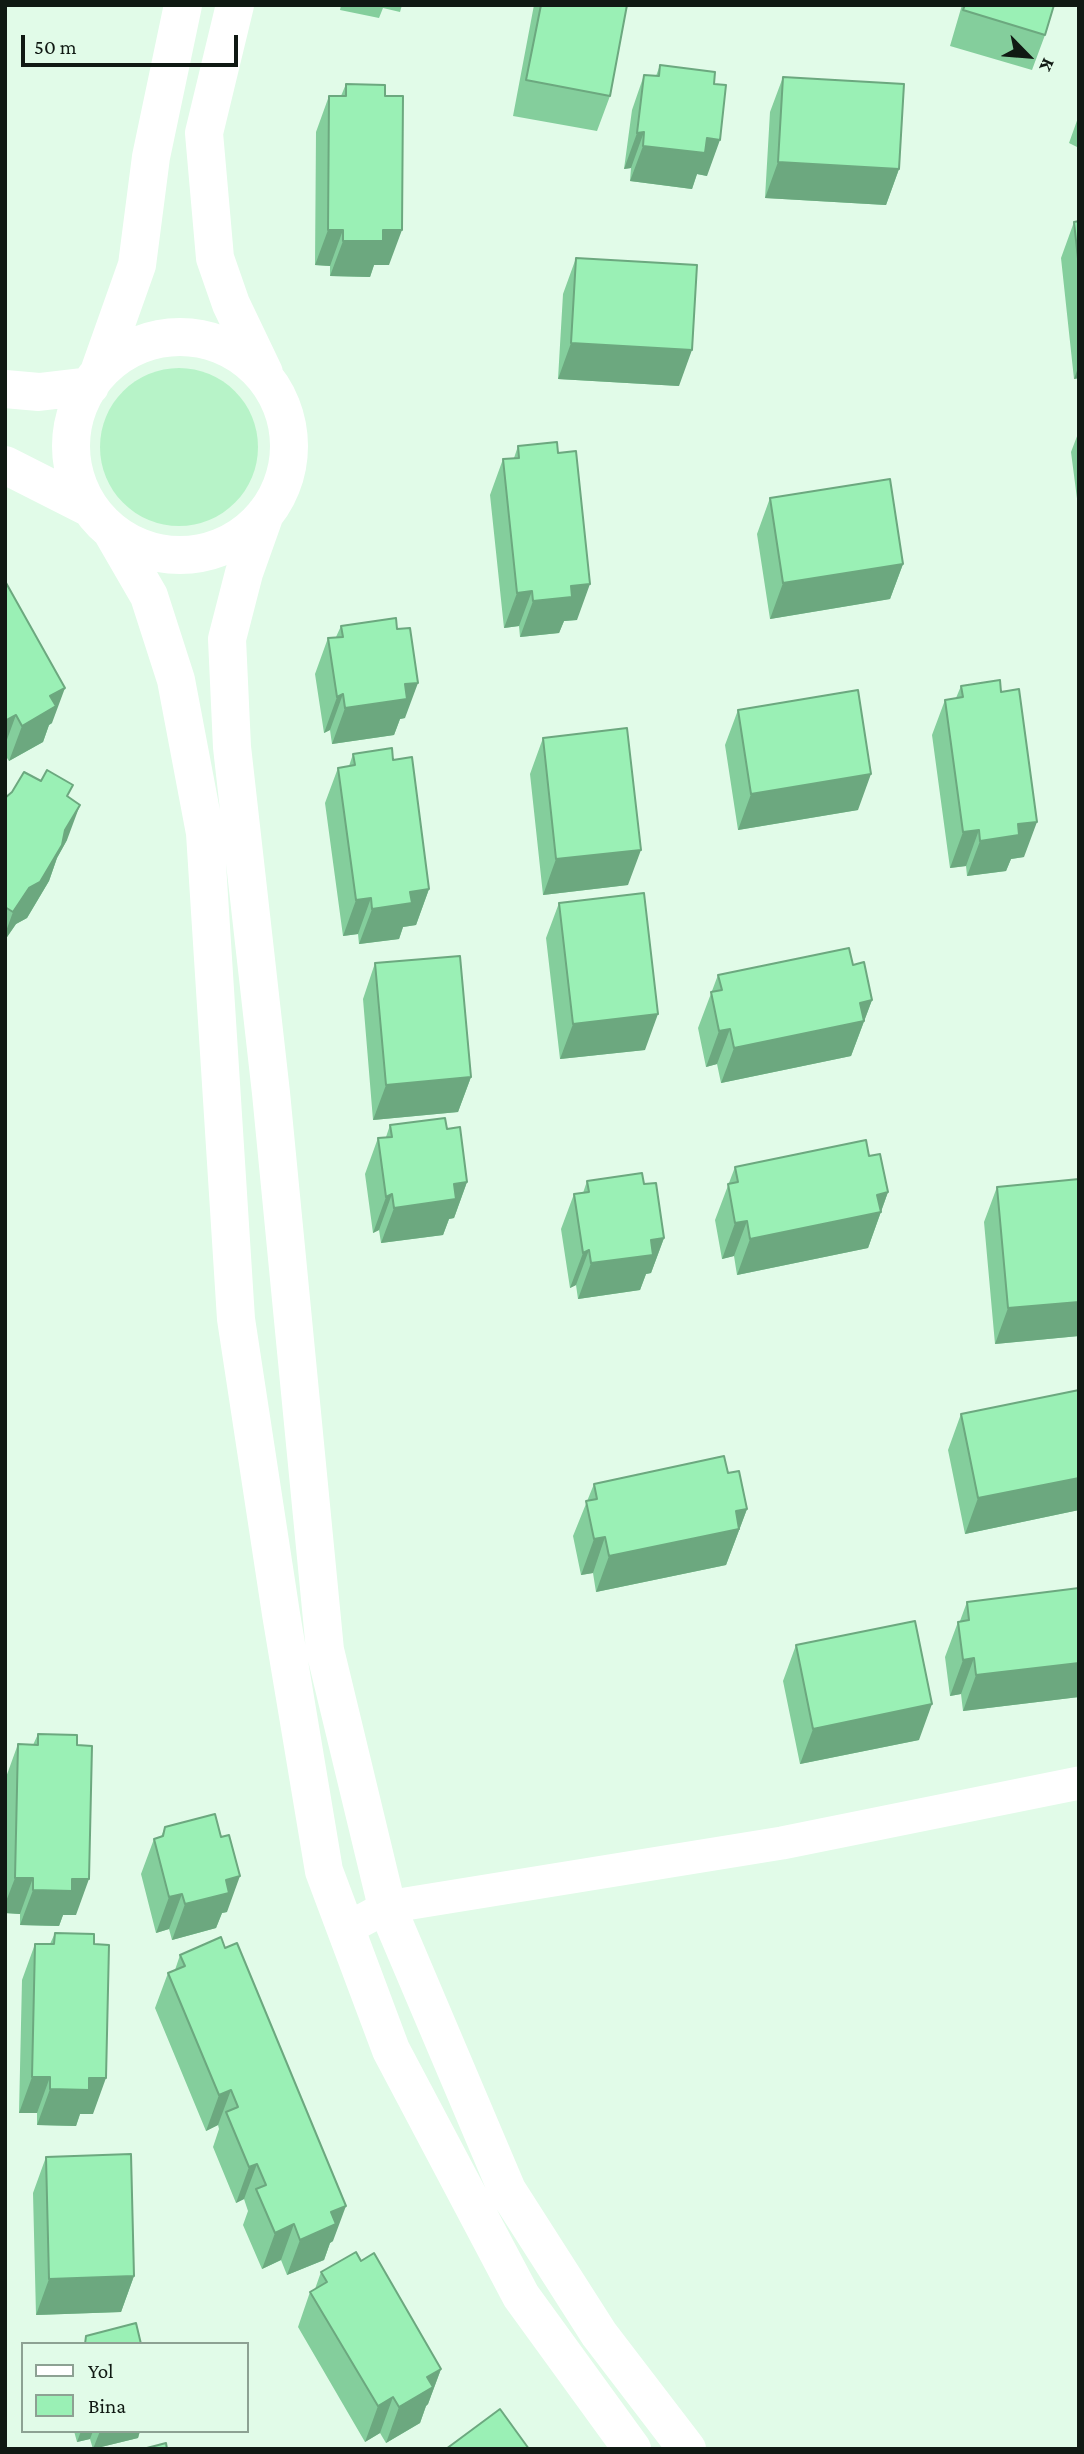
<!DOCTYPE html>
<style>
body{margin:0}
#map{position:relative;width:1084px;height:2454px;overflow:hidden;background:#e1fbe8;font-family:"Crimson Pro",serif}
canvas{display:block}
.frame{position:absolute;inset:0;border:7px solid #101913;pointer-events:none}
.legend{position:absolute;left:21px;top:2342px;width:228px;height:91px;box-sizing:border-box;background:#e1fbe8;border:2px solid #8da193;margin:0;padding:9px 12px;list-style:none;font-size:21px;color:#101913}
.legend li{display:flex;align-items:center;gap:14px;height:35px}
.legend b{width:35px;border:2px solid #8da193}
.north{position:absolute;left:993px;top:21px;width:70px;height:70px;-webkit-text-stroke:5px #e1fbe8;paint-order:stroke;rotate:115deg;font-size:19px;font-weight:700;line-height:28px;text-align:center;color:#101913}
.north::after{content:'';display:block;margin:auto;width:24px;height:32px;background:#101913;clip-path:polygon(50% 0,100% 100%,50% 72%,0 100%)}
.scale{position:absolute;left:21px;top:35px;width:217px;height:32px;box-sizing:border-box;border:4px solid #101913;border-top:0;padding-left:9px;font-size:21px;line-height:24px;white-space:nowrap;color:#101913;-webkit-text-stroke:5px #e1fbe8;paint-order:stroke}
</style>
<div id="map">
<canvas width="1084" height="2454"></canvas>
<div class="frame"></div>
<ul class="legend">
<li><b style="height:9px;background:#fff"></b>Yol</li>
<li><b style="height:19px;background:#9af0b5"></b>Bina</li>
</ul>
<div class="north">K</div>
<div class="scale">50 m</div>
</div>
<script>
const g = document.querySelector('canvas').getContext('2d');
g.lineJoin = 'round';
function fill(path, color) {
  g.fillStyle = color;
  g.fill(path, 'evenodd');
}
function strokePath(path, color, width, dash) {
  g.strokeStyle = color;
  g.lineWidth = width;
  g.lineCap = dash ? 'butt' : 'round';
  g.setLineDash(dash || []);
  g.stroke(path);
}
fill(new Path2D(`
 M100 447a79 79 0 1 1 158 0a79 79 0 1 1-158 0Z`), '#b7f3c8');
strokePath(new Path2D(`
 M346 1929 387 1907 782 1843 1079 1783`), '#fff', 33);
strokePath(new Path2D(`
 M235 5 204 133 215 258 231 304 264 373
 M71 446a109 109 0 1 1 218 0a109 109 0 1 1-218 0Z
 M99 372 137 265 151 157 183 5
 M5 389 39 392 90 386
 M5 465 88 507
 M265 514 244 573 227 639 232 747 271 1093 325 1650 387 1907 507 2190 599 2334 687 2449
 M112 532 149 596 176 680 205 833 236 1319 281 1614 324 1871 391 2050 521 2296 632 2449`), '#fff', 38);
fill(new Path2D(`
 M341 5H402L400 12 383 8 379 18 340 10Z
 M534 5H627L610 96 597 131 513 116Z
 M962 5H1054L1045 35 1032 70 950 46Z
 M660 65 707 176 697 174 692 189 630 181 631 168 624 169 632 110 644 75 656 76Z
 M783 77 899 169 886 205 765 198 770 112Z
 M346 84 389 265H374L370 277 330 276V266L315 265 316 132 329 96H341Z
 M1079 115V148L1069 143Z
 M1079 221V378L1074 379 1061 258 1074 222Z
 M576 258 679 386 558 379 563 294Z
 M1079 431V514L1071 452Z
 M518 446 577 620 564 621 559 633 520 637 519 626 504 628 490 495 503 459 514 458Z
 M770 498 903 564 890 599 770 619 757 534Z
 M5 581 52 723 49 725 43 742 9 761 5 755Z
 M341 626 405 718 400 719 394 735 332 744 330 730 324 733 315 674 328 638 336 637Z
 M961 686 1024 857 1011 859 1006 871 967 876 966 866 950 868 932 735 945 700 956 698Z
 M738 710 858 810 738 830 725 745Z
 M543 738 628 885 543 895 530 774Z
 M353 754 393 760 429 889 416 925 403 927 399 939 359 944 358 934 343 936 325 803 338 768 349 766Z
 M69 797 67 840 57 858 49 881 27 918 16 924 5 940V798Z
 M559 903 645 1050 560 1059 546 938Z
 M375 963 471 1077 458 1112 373 1120 363 999Z
 M853 965 872 1000 851 1056 721 1083 717 1064 706 1067 698 1028 718 975Z
 M390 1125 447 1129 467 1182 454 1218 449 1219 443 1235 381 1243 379 1230 373 1233 365 1174 378 1138 386 1137Z
 M869 1156 888 1192 868 1248 737 1275 734 1256 722 1259 715 1220 735 1167Z
 M1079 1179V1336L995 1344 984 1222 997 1187Z
 M587 1181 644 1184 664 1238 651 1273 646 1274 640 1290 578 1299 576 1285 570 1288 561 1229 574 1194 583 1193Z
 M1079 1390V1510L965 1534 948 1450 961 1414Z
 M728 1473 747 1509 726 1565 596 1592 593 1573 581 1575 573 1536 594 1484Z
 M1079 1588V1697L963 1711 961 1694 950 1696 945 1657 958 1622 960 1621 967 1602Z
 M796 1645 919 1740 800 1764 783 1681Z
 M38 1734 77 1745 76 1915H63L59 1926 20 1925V1914L5 1913V1780L18 1744 33 1745Z
 M165 1827 227 1912 222 1913 216 1928 172 1940 169 1929 156 1933 141 1874 154 1839 161 1837Z
 M55 1933 93 2114H80L76 2126 37 2125V2113H19L22 1980 35 1944H50Z
 M180 1955 333 2241 330 2243 324 2260 287 2275 281 2260 262 2269 243 2225 248 2211 244 2199 236 2203 213 2147 219 2129 218 2125 206 2131 155 2008 168 1973 175 1970Z
 M46 2157 134 2276 121 2312 36 2315 33 2193Z
 M361 2261 441 2369 428 2404 426 2406 420 2423 386 2443 380 2433 365 2442 298 2327 310 2292 315 2289 321 2272Z
 M74 2431H140L138 2438 93 2449 90 2439 77 2442Z`), '#84ce9c');
fill(new Path2D(`
 M644 132 631 168 624 169 637 133Z
 M707 138 720 140 707 176 697 174 692 189 630 181 643 146Z
 M778 162 899 169 886 205 765 198Z
 M328 230H343L330 266 315 265Z
 M383 230H402L389 265H374L370 277 330 276 343 241Z
 M571 343 692 350 679 386 558 379Z
 M1079 365V378L1074 379Z
 M903 564 890 599 770 619 783 583Z
 M590 584 577 620 564 621 559 633 520 637 533 601 571 586Z
 M532 591 519 626 504 628 517 593Z
 M418 683 405 718 400 719 394 735 332 744 345 708 405 684Z
 M65 688 52 723 49 725 43 742 9 761 22 726 50 696Z
 M343 694 330 730 324 733 337 697Z
 M16 715 5 745V721Z
 M871 774 858 810 738 830 751 794Z
 M80 805 67 840 57 858 49 881 27 918 16 924 5 940V934L13 912 65 830Z
 M1037 822 1024 857 1011 859 1006 871 967 876 980 841 1018 824Z
 M979 830 966 866 950 868 963 832Z
 M641 850 628 885 543 895 556 859Z
 M429 889 416 925 403 927 399 939 359 944 372 909 410 892Z
 M371 898 358 934 343 936 356 900Z
 M872 1000 851 1056 721 1083 734 1048 860 1003Z
 M658 1014 645 1050 560 1059 573 1024Z
 M730 1029 717 1064 706 1067 719 1031Z
 M471 1077 458 1112 373 1120 386 1085Z
 M467 1182 454 1218 449 1219 443 1235 381 1243 394 1208 454 1184Z
 M888 1192 868 1248 737 1275 750 1239 877 1195Z
 M392 1194 379 1230 373 1233 386 1197Z
 M747 1221 734 1256 722 1259 735 1223Z
 M664 1238 651 1273 646 1274 640 1290 578 1299 591 1263 651 1240Z
 M589 1250 576 1285 570 1288 583 1253Z
 M1079 1302V1336L995 1344 1008 1308Z
 M1079 1478V1510L965 1534 978 1498Z
 M747 1509 726 1565 596 1592 609 1556 736 1511Z
 M605 1537 593 1573 581 1575 594 1539Z
 M974 1658 961 1694 950 1696 963 1660Z
 M1079 1663V1697L963 1711 976 1675Z
 M932 1704 919 1740 800 1764 813 1729Z
 M240 1876 227 1912 222 1913 216 1928 172 1940 185 1904 226 1880Z
 M15 1878H33L20 1914 5 1913V1904Z
 M72 1879H89L76 1915H63L59 1926 20 1925 33 1890Z
 M182 1894 169 1929 156 1933 169 1897Z
 M32 2077H50L37 2113H19Z
 M89 2078H106L93 2114H80L76 2126 37 2125 50 2089Z
 M231 2090 218 2125 206 2131 219 2095Z
 M257 2164 244 2199 236 2203 249 2167Z
 M346 2206 333 2241 330 2243 324 2260 287 2275 300 2240 331 2212Z
 M294 2224 281 2260 262 2269 275 2233Z
 M134 2276 121 2312 36 2315 49 2279Z
 M441 2369 428 2404 426 2406 420 2423 386 2443 399 2407 427 2377Z
 M393 2397 380 2433 365 2442 378 2406Z
 M81 2431H93L90 2439 77 2442Z
 M100 2431H140L138 2438 93 2449Z`), '#6ca87f');
const building = new Path2D(`
 M541 5H627L610 96 526 80Z
 M965 5H1054L1045 35 963 10Z
 M660 65 715 72 714 84 726 85 720 140 707 138 705 153 643 146 644 132 637 133 644 75 659 76Z
 M783 77 904 84 899 169 778 162Z
 M346 84 385 85V96H403L402 230H383V241H343V230H328L329 96H346Z
 M1079 221V268L1074 222Z
 M576 258 697 265 692 350 571 343Z
 M557 442 558 453 576 451 590 584 571 586 572 597 533 601 532 591 517 593 503 459 519 458 518 446Z
 M890 479 903 564 783 583 770 498Z
 M5 581 65 688 50 696 56 706 22 726 16 715 5 721Z
 M396 618 397 629 410 628 418 683 405 684 407 699 345 708 343 694 337 697 328 638 343 637 341 626Z
 M1000 680 1001 692 1019 689 1037 822 1018 824 1019 835 980 841 979 830 963 832 945 700 963 697 961 686Z
 M858 690 871 774 751 794 738 710Z
 M627 728 641 850 556 859 543 738Z
 M392 748 393 760 412 757 429 889 410 892 412 903 372 909 371 898 356 900 338 768 355 765 353 754Z
 M47 770 73 785 67 796 80 805 65 830 62 845 40 882 29 888 13 912 5 907V798L12 792 24 772 41 781Z
 M644 893 658 1014 573 1024 559 903Z
 M849 948 853 965 864 962 872 1000 860 1003 864 1021 734 1048 730 1029 719 1031 711 992 722 990 718 975Z
 M460 956 471 1077 386 1085 375 963Z
 M445 1118 447 1129 460 1127 467 1182 454 1184 456 1199 394 1208 392 1194 386 1197 378 1138 392 1137 390 1125Z
 M866 1140 869 1156 880 1154 888 1192 877 1195 881 1212 750 1239 747 1221 735 1223 728 1184 738 1182 735 1167Z
 M642 1173 644 1184 656 1183 664 1238 651 1240 653 1255 591 1263 589 1250 583 1253 574 1194 589 1192 587 1181Z
 M1079 1179V1302L1008 1308 997 1187Z
 M1079 1390V1478L978 1498 961 1414Z
 M724 1456 728 1473 739 1471 747 1509 736 1511 739 1529 609 1556 605 1537 594 1539 586 1501 597 1499 594 1484Z
 M1079 1588V1663L976 1675 974 1658 963 1660 958 1622 969 1620 967 1602Z
 M915 1621 932 1704 813 1729 796 1645Z
 M38 1734 77 1735V1745L92 1746 89 1879H72V1891L33 1890V1878H15L18 1744 38 1745Z
 M215 1814 221 1837 229 1835 240 1876 226 1880 229 1893 185 1904 182 1894 169 1897 154 1839 163 1836 165 1827Z
 M55 1933 94 1934V1944L109 1945 106 2078H89V2090L50 2089V2077H32L35 1944H54Z
 M221 1937 225 1948 237 1943 346 2206 331 2212 336 2224 300 2240 294 2224 275 2233 256 2189 266 2185 257 2164 249 2167 226 2112 238 2107 231 2090 219 2095 168 1973 185 1966 180 1955Z
 M131 2154 134 2276 49 2279 46 2157Z
 M356 2252 361 2261 374 2253 441 2369 427 2377 433 2387 399 2407 393 2397 378 2406 310 2292 327 2282 321 2272Z
 M136 2323 141 2344H85L86 2336Z
 M500 2409 529 2449H446Z
 M166 2443 167 2449H143Z`);
fill(building, '#9af0b5');
strokePath(building, '#6ca87f', 2);
</script>
